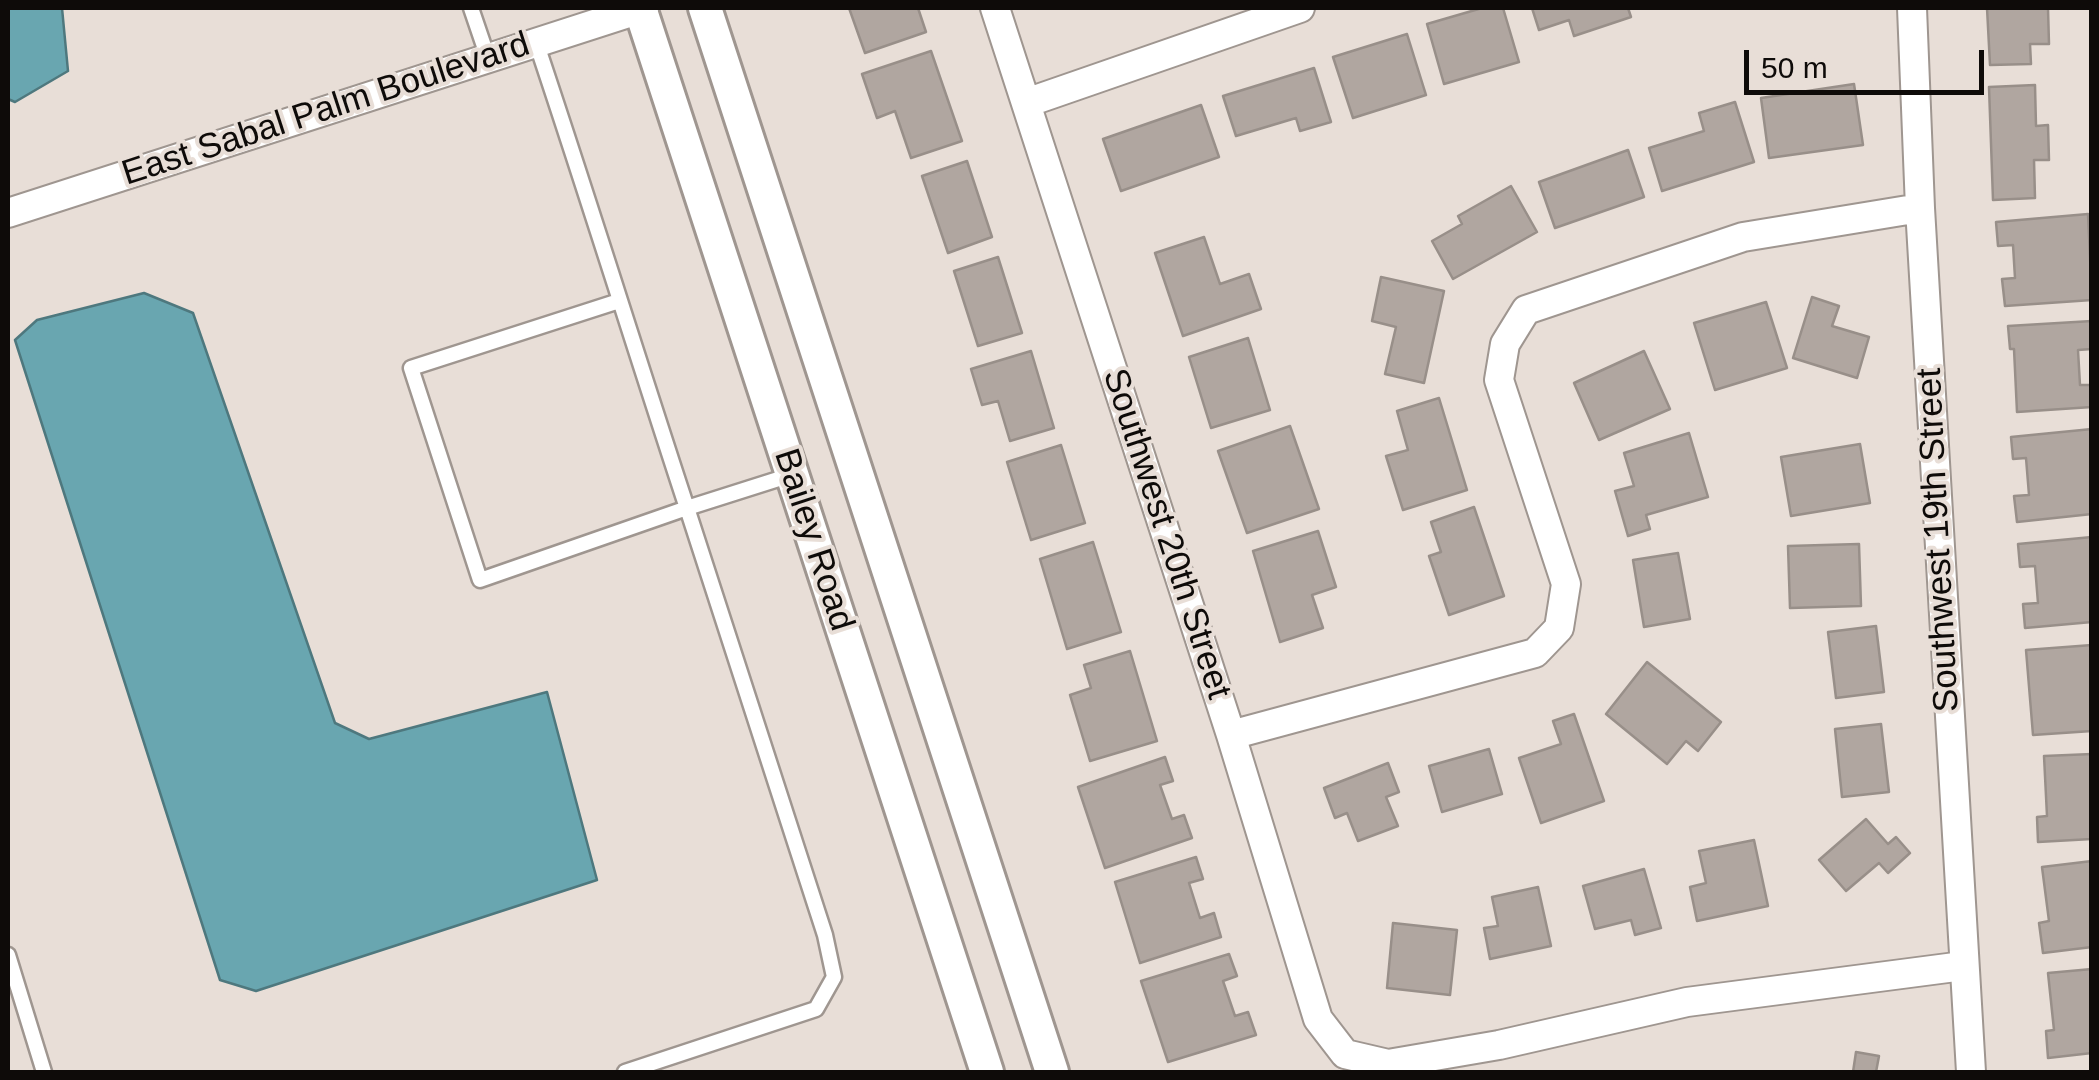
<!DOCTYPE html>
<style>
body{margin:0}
#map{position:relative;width:2099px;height:1080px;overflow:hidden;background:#e8ded7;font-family:Arial,sans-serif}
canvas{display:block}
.frame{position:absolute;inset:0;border:10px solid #0e0b09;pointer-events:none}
.scale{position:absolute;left:1744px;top:50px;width:240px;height:45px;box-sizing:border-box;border:5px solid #0e0b09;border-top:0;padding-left:12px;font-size:30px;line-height:35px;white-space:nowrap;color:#0e0b09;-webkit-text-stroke:8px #e8ded7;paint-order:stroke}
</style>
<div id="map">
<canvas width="2099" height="1080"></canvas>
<div class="frame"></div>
<div class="scale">50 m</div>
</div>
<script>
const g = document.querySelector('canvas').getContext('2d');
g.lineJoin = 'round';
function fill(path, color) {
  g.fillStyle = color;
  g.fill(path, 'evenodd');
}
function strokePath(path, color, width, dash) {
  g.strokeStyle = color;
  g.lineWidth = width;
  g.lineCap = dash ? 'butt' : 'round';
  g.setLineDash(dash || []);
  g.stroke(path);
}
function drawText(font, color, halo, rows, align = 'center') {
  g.font = font + ' Arial,sans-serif';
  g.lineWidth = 8;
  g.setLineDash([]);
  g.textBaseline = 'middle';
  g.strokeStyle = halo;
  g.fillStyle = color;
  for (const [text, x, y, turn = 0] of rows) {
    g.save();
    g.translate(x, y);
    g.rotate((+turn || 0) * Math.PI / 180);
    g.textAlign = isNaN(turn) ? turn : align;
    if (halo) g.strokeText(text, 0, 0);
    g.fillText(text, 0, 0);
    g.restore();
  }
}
const water = new Path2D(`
 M8 8H62L68 71 15 102 8 99Z
 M144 293 193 313 335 723 369 739 547 692 597 880 256 991 220 980 15 340 37 320Z`);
fill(water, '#69a6b0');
strokePath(water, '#4e787e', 2.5);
const building = new Path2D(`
 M849 8H918L926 32 865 53Z
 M1482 8H1503L1519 62 1444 84 1427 24Z
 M1532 8H1628L1631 17 1574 36 1569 20 1539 30Z
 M1987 8H2048L2049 44H2030L2031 64 1990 65Z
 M1407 34 1426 95 1353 118 1333 57Z
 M931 51 962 141 911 158 895 111 877 118 862 74Z
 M1314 68 1331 122 1300 131 1296 118 1236 136 1223 96Z
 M1854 84 1863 145 1769 158 1761 98Z
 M2035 85 2036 126 2048 125 2049 160H2034L2035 198 1993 200 1989 87Z
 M1735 102 1754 162 1662 191 1649 148 1704 131 1699 113Z
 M1201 105 1219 157 1121 191 1103 139Z
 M1628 150 1644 197 1555 228 1539 182Z
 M967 161 992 237 948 253 922 176Z
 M1511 186 1537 232 1453 279 1432 241 1462 224 1458 216Z
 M2088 214 2092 300 2005 306 2002 279 2015 278 2013 245 1998 246 1996 222Z
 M1204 237 1220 284 1249 274 1261 309 1183 336 1155 253Z
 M998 257 1022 333 978 346 954 271Z
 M1381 277 1444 291 1424 383 1385 374 1396 327 1372 321Z
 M1812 297 1839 306 1832 326 1869 337 1857 378 1793 358Z
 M1766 302 1787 368 1715 390 1694 323Z
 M2092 321V349L2078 350 2080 385H2092V407L2017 412 2014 349H2010L2008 326Z
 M1248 338 1270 410 1211 428 1189 357Z
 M1031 351 1054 428 1010 441 998 401 982 405 971 369Z
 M1644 351 1670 409 1599 440 1574 383Z
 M1439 398 1467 490 1403 510 1386 456 1408 450 1397 411Z
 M1290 426 1319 509 1247 533 1218 451Z
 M2092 429V514L2017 522 2014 496 2029 495 2026 458 2013 459 2011 437Z
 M1689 433 1708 497 1646 515 1650 529 1628 536 1615 491 1634 486 1624 453Z
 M1860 444 1870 503 1791 516 1781 457Z
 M1061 445 1085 523 1031 540 1007 462Z
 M1474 507 1504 596 1449 615 1429 556 1441 552 1431 522Z
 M1318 531 1336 587 1312 595 1323 628 1280 642 1253 551Z
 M2092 537V622L2025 628 2023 604 2038 603 2035 566 2020 567 2018 544Z
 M1093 542 1121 632 1067 649 1040 559Z
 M1859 544 1861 606 1790 608 1788 546Z
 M1678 553 1690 619 1644 627 1633 560Z
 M1876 626 1884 692 1836 698 1828 632Z
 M2092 645V731L2033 735 2026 650Z
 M1130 651 1157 741 1090 761 1070 695 1091 688 1084 665Z
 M1647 662 1721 722 1698 751 1686 741 1667 764 1606 714Z
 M1574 714 1604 801 1541 823 1519 758 1561 744 1553 721Z
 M1881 724 1889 792 1842 797 1835 729Z
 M1489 749 1502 794 1442 812 1429 766Z
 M2092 754V839L2038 842 2037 817 2047 816 2044 756Z
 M1165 757 1173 781 1160 785 1172 819 1184 815 1192 838 1105 868 1078 787Z
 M1388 763 1399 792 1386 797 1398 826 1358 841 1347 813 1335 818 1324 788Z
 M1866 819 1888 844 1896 837 1910 853 1888 873 1879 863 1846 891 1819 860Z
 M1754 840 1768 906 1697 921 1690 887 1706 883 1699 851Z
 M1196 857 1203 879 1189 883 1200 918 1214 913 1221 937 1140 963 1115 882Z
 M2092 861V947L2043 953 2039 923 2049 921 2042 867Z
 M1644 869 1661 928 1635 935 1631 920 1595 929 1583 886Z
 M1538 887 1551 946 1490 959 1484 928 1498 926 1492 897Z
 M1393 923 1457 930 1450 995 1387 988Z
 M1229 954 1237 976 1223 981 1235 1016 1248 1012 1256 1035 1168 1062 1141 981Z
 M2092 969V1053L2048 1058 2046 1031 2054 1030 2048 973Z
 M1856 1052 1879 1056 1876 1072H1853Z`);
fill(building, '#b0a6a0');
strokePath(building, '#988f89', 2.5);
const service = new Path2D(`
 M471 8 488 58
 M536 42C588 197 636 353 687 508L480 580 411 368 619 301
 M8 955 44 1072
 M625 1072 816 1009 834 977 825 935 687 508 791 475`);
const minor = new Path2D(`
 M995 8 1231 735 1318 1019 1345 1054 1388 1064 1499 1045 1687 1002 1963 966
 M1912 8 1920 208 1971 1072
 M1026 103 1300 8
 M8 213 644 8
 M1231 735 1535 653 1559 628 1566 584 1499 380 1505 344 1526 310 1743 237 1920 208`);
const tertiary = new Path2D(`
 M640 8 987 1072
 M705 8 1052 1072`);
strokePath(service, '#9f9690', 19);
strokePath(minor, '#9f9690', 32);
strokePath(tertiary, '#9f9690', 38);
strokePath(service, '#fff', 14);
strokePath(minor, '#fff', 28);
strokePath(tertiary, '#fff', 32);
drawText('35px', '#0e0b09', '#e8ded7', [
 ["East Sabal Palm Boulevard",326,110,-18],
 ["Southwest 20th Street",1166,534,72],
 ["Bailey Road",813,540,72],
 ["Southwest 19th Street",1939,540,-93]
]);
</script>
